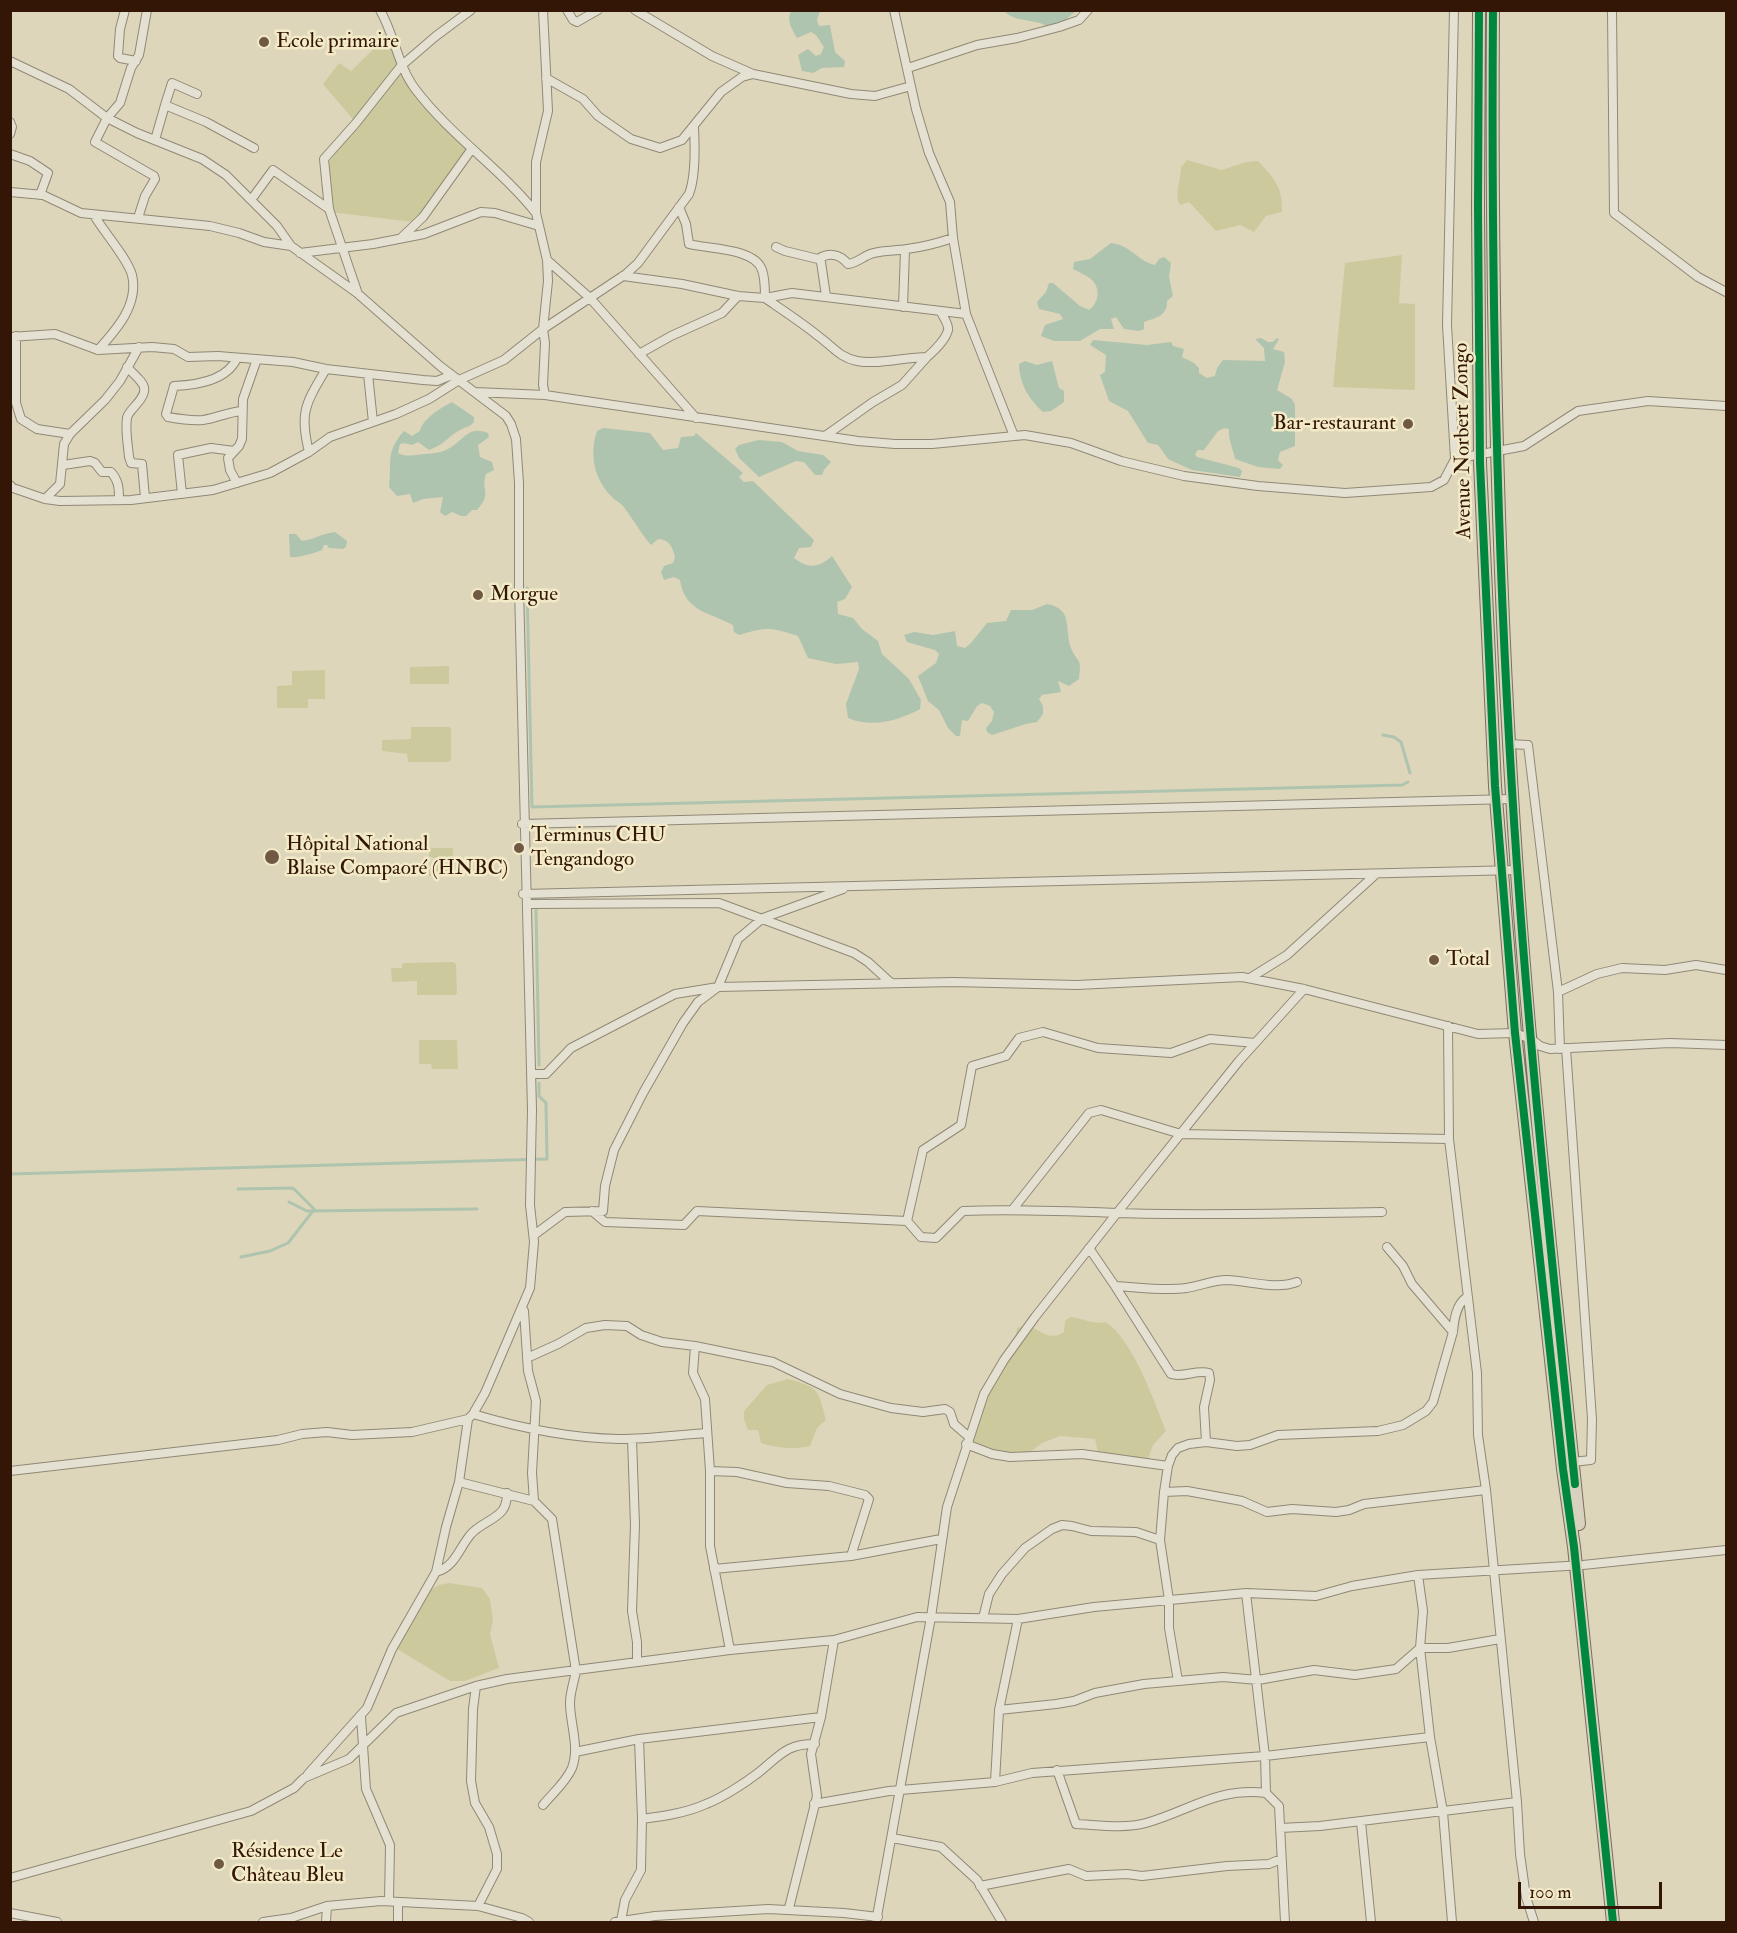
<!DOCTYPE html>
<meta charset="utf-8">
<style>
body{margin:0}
#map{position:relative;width:1737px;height:1933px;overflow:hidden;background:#ded6ba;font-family:"IM FELL Double Pica",serif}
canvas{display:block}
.frame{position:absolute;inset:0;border:12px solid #331605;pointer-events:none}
.scale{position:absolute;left:1518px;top:1882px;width:144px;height:27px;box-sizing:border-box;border:3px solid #331605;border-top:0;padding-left:8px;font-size:18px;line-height:21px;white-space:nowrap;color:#331605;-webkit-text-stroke:4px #f3eac8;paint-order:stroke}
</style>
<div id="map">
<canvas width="1737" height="1933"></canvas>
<div class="frame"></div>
<div class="scale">100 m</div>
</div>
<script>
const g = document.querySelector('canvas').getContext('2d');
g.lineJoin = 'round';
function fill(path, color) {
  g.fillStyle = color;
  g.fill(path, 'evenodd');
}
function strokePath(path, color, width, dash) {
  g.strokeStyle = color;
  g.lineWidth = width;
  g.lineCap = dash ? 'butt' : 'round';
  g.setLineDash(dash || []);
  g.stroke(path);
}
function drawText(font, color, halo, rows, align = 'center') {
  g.font = font + ' "IM FELL Double Pica",serif';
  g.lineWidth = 5;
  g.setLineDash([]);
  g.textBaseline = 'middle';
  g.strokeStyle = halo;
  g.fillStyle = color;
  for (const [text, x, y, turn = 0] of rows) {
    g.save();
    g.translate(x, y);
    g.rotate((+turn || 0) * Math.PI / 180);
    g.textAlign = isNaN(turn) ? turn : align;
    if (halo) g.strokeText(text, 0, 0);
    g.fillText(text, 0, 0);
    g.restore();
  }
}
fill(new Path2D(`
 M389 34 412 89 469 150 414 222 330 212 322 173 356 123 323 84 339 63 351 71Z
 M1187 160 1222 170 1246 162 1258 161C1274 178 1283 187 1282 212L1266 216 1254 232 1240 225 1216 231 1189 202 1180 205C1174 194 1181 180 1181 167Z
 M1402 255 1399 303 1415 304V390L1333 387 1345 263Z
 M449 666V684H410V667Z
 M325 670V699H308V708H277V686L292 685V671Z
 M411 727H449L451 729V759L449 762H408L407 754 382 751V740L411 739Z
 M429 848H453V876H429V869H433L436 865V859L429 856Z
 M453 962 456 964 457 993 455 995H417V981L392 982 391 968H402V964L405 963Z
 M419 1040H457L458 1069H432L431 1064H419Z
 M1070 1317C1083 1318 1094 1325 1106 1322 1134 1342 1153 1399 1166 1431L1153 1445 1147 1462 1098 1452 1095 1439 1060 1436 1042 1443 1030 1452 1013 1453 989 1451 973 1443 972 1429 981 1405 982 1389 994 1371 1009 1361 1013 1350 1017 1328 1029 1325C1041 1332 1051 1341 1064 1332L1065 1321Z
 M788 1379C819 1387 818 1390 826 1420L817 1428 810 1446C793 1450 777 1448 761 1443L758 1430H748L744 1419V1411L767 1385Z
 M449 1583 482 1588 490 1599 493 1621 490 1634 499 1668 465 1681H450L397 1649 427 1592 439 1585Z`), '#ccca9d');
fill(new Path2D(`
 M791 11H820L817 20 819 26 830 25 835 52 845 61 844 67 822 68 813 73 802 71 798 55 808 49 816 56 821 54 824 47 816 35 811 32 797 38C792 29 786 20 791 11Z
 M1004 11H1076L1063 22 1047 26C1032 18 1016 23 1004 11Z
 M1111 243C1131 245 1137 261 1155 265L1159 259 1164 257 1171 263 1169 277 1173 296 1167 301C1168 316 1155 318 1144 322V329L1139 331 1124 329 1116 317 1111 319 1114 329H1100L1080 341H1054L1041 336 1045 325 1063 319 1060 314 1039 309 1037 302 1046 292 1049 283H1053L1080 306 1089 310C1099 303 1101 288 1091 279 1086 275 1079 272 1073 269L1074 262 1090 259Z
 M1261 338 1268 342H1273L1277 338 1279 339 1273 349 1284 352 1285 362 1277 390 1292 399 1295 405V446L1280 452 1278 460 1283 465 1280 469 1258 467 1235 459C1233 449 1228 439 1229 429L1224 428 1218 431 1204 450H1198L1195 454 1197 457 1239 468 1242 471 1240 477 1192 470 1168 459 1158 445 1148 443 1128 411 1109 401 1100 375 1105 372 1106 355 1090 345 1093 340 1147 345 1171 342 1173 346 1184 349 1182 357 1194 363 1199 368V373L1207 378 1215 376 1217 368 1223 360 1265 361 1264 348 1255 339Z
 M1025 361 1037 365 1052 361 1059 388 1064 391V402L1051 411 1043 412C1029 400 1019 383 1019 364Z
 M452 402 474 417V422C470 427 468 426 462 429 450 434 445 445 429 450L418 442 412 445 404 443 400 444 398 453C404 456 409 456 416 455 428 453 435 455 448 449 464 441 467 425 488 433L489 437 478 445 480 457 492 462 494 470 486 474C480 491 493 492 477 510H472L466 516H461L452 512 445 516 440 512 443 497 423 499 413 503 410 494 397 496 389 487C392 463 385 452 404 431L412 436 420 431C423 418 441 408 452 402Z
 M603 428 650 433 663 450 678 448 681 437 694 436 696 433 743 473 739 477 744 482 753 481 814 540 811 547 799 548 794 558C808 569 819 568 832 556L852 587 845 599 837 602 838 614 853 618 862 629 878 641 882 654 909 679 921 700 920 709C898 721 872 728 848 718L846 704 859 669 858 662 836 664 808 658 798 636C769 627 768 627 739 635L734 632 733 625C709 612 685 612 680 580L674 577 664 580 661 572 664 566 673 563 675 557C672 546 670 540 658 539L651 545C640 532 633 519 623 506 620 502 615 501 612 497 594 479 589 455 597 431Z
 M759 440 782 442 798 451 823 455 831 462 824 470 822 475H815L804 462 796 461 759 477 739 458 735 449 739 445Z
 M335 532 347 541 346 547 343 549 329 548 327 545H324L322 550C315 553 298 558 290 557L289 534H296L302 541C313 540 323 533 335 532Z
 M1047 604C1074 609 1064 629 1071 648 1078 665 1082 656 1079 679L1069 686 1058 681 1061 692 1042 695 1039 699 1043 706V714L1037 722 1026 724 992 735 987 732 986 728 992 721 994 712 990 706 982 703 977 706 968 721 962 720 960 736H956L948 728 939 710 928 701 918 676 936 663 939 654 935 650 907 642 904 635 914 632 933 635 955 631 957 646 965 648 971 643 987 623 1006 621 1011 610H1032Z`), '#aec4ae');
strokePath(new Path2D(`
 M527 588 532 807 1402 785 1408 782
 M1383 735 1394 737 1401 742 1410 773
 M536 909 539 1065
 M10 1174 547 1159 546 1103 539 1096V1083
 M238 1189 293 1188 316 1211
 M289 1202 307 1211 477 1209
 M241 1257 270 1251 288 1243 313 1211`), '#aec4ae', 3);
const minor = new Path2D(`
 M125 10 120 29 118 56 120 58 136 61
 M380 10C395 36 398 67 416 90 451 136 500 168 536 213
 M543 10 548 111 536 162V213L547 260 548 281 543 329 545 343 543 385 545 395
 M567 10 573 20 577 22 598 10
 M635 10 712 56 753 74
 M894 10 916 109 929 153 950 202 953 238 966 314 1014 436
 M1612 10 1614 213 1698 277 1726 292
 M10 61 69 89 107 118 137 133 202 159 226 175 277 226 291 246
 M908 68 977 45 1017 38 1059 27 1079 20 1088 10
 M546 78 583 99 598 116 631 139 660 148 682 140 721 92 742 77 753 74 851 94 875 96 911 86
 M165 105 172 83 197 94
 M10 122 12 127 10 134
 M155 140 165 105 206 122 254 148
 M10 154 30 161 48 173 40 195
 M10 192 43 195 81 213 210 226 239 233 264 242 291 246 357 293 440 366 506 416 511 424 516 439 519 483V588L532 1110 530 1205 534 1242 530 1288 485 1393 473 1414 468 1419 412 1432 352 1435 327 1432 302 1434 278 1440 10 1471
 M251 200 273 170 329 209
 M679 207 686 224 689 244C708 249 755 248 762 270 765 278 765 289 765 298 784 311 804 324 822 339 834 348 841 358 857 361 880 365 904 357 927 357 934 351 946 339 948 330 949 324 943 317 941 312
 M94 215C103 231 128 259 132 275 139 305 116 330 98 350
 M138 218 145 196 155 179 154 176 95 142 107 118 120 103 131 68 139 55 147 10
 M401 238 423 217 471 150
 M776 247 785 251 818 259 821 262 826 296
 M300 253 373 244 424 234 481 212 495 213 539 226
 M818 259C829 252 840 254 848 264 858 263 864 255 874 253 885 250 895 251 907 249 923 247 938 243 953 238
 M547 260 590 298 696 418
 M623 276 682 284 738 296 765 298 792 293 966 314
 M357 291 329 209 324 159 356 123 401 66 436 36 471 10
 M903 307 905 250
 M16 336V403L21 419 37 429 70 434
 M10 337 55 334 98 350 152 347 174 349 188 357 218 356 293 362 326 369 423 380 437 381 452 375
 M639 354 671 336 722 313 738 296
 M237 358C227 381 196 385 174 386L166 414 168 417C179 419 191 421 203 420 217 418 228 412 242 411
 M127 367C142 383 153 387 135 406 132 410 128 413 127 418 125 430 128 445 129 457L131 463 142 464 145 498
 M368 374 373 422
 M475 392 545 395 858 441 895 444H932L1025 435 1071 443 1121 461 1184 476 1258 486 1345 493 1431 487 1444 480 1455 459 1447 325 1454 10
 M825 436 873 402 902 385 927 357
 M309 452C299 412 306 403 326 369
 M1455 459 1524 446 1578 411 1648 401 1726 406
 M63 465 90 461 95 463 102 472H111C119 481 119 489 119 500
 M237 483 230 470 228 458 239 446 242 439 243 399 257 359
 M10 485 13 488 45 499 60 501 131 500 213 490 270 473 309 452 330 437 396 414 429 399 459 380 504 360 543 329 626 274 638 263 689 194C696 176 695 147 694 128
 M182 494 178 455 211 448 234 451
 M45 499 60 484 64 444 70 434 105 400 120 381 139 347
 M1509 744 1528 745 1558 992 1560 1049
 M522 824 1512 799
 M523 894 1517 870
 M527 904 719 903 854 953 868 962 891 983
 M1250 978 1287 955 1376 874
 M1558 992 1597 974 1622 968 1665 970 1696 965 1726 970
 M1448 1026 1449 1139 1477 1373 1478 1435 1486 1490 1517 1802 1520 1854 1526 1897 1534 1922
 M1566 1048 1592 1419 1591 1460 1572 1462
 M532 1074H546L571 1048 675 994 718 987 953 982 1077 985 1242 977 1304 989 1478 1034 1515 1033 1531 1039 1540 1046 1550 1049 1670 1043 1726 1045
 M1013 1209 1089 1113 1101 1110 1181 1134 1449 1139
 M592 1211 605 1222 684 1225 697 1211 907 1221 923 1150 961 1125 972 1066 1006 1056 1019 1038 1043 1032 1098 1048 1171 1053 1210 1039 1255 1043
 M907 1221 921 1237 936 1238 963 1211C1015 1209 1066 1211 1118 1213 1206 1216 1294 1213 1382 1212
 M534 1235 565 1212 603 1211 605 1186 614 1150 643 1093 683 1023 698 1002 718 987 738 939 763 918 843 889
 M1387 1247 1403 1266 1412 1284 1453 1332
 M1089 1248 1115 1286C1138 1287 1163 1291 1186 1288 1200 1286 1213 1280 1227 1280 1250 1281 1275 1290 1297 1282
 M1115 1286 1171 1374C1184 1378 1197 1369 1209 1373L1210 1380 1204 1407 1206 1442 1189 1444 1178 1448 1172 1455 1168 1466 1164 1492 1160 1540 1169 1600V1628L1178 1681
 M522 1308 524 1311 528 1371 536 1401 532 1473 534 1501
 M695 1346 693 1373 705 1399 710 1471V1546L730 1650
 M527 1358 558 1344 586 1328 605 1325 627 1326 641 1335 662 1342 695 1346 773 1362 840 1394 891 1408 923 1412 945 1409 950 1412 954 1424 969 1437
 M473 1414C520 1428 570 1438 619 1439 648 1439 677 1435 706 1433
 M632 1439 635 1525 632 1611 637 1642V1662
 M1206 1442 1237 1446 1250 1445 1278 1435 1378 1431 1403 1425 1426 1411 1433 1402 1453 1332C1454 1320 1456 1304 1467 1297
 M966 1444 992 1454 1010 1457 1082 1454 1168 1466
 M710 1471 737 1472 787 1483 829 1486 865 1495 869 1499 851 1556
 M459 1482 534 1501 552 1519 576 1671C574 1682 570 1692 570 1703 570 1724 580 1747 572 1768 566 1782 553 1793 543 1805
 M1164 1492 1187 1491 1242 1501 1267 1512 1292 1509 1336 1512 1349 1510 1364 1504 1486 1490
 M714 1569 851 1556 941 1539
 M436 1572C455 1567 459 1548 471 1534 480 1524 493 1521 502 1511 506 1506 507 1499 507 1493
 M1418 1575 1423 1611 1420 1648 1430 1737 1443 1812 1452 1922
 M1246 1593 1265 1756 1266 1793 1279 1806 1285 1922
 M983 1618 989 1594 1002 1574 1025 1548 1052 1529 1062 1525 1072 1526 1091 1531 1136 1532 1160 1540
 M476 1686 473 1709 471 1781 475 1803 489 1827 497 1854V1869L478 1906
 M999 1710 1056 1704 1074 1701 1095 1693 1144 1684 1178 1681 1223 1677 1258 1680 1314 1670 1355 1675 1396 1669 1420 1648H1448L1500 1639
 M361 1717 366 1789 390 1845 389 1901
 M575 1752 639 1739 821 1717
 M1057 1770 1076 1824C1098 1825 1124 1829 1146 1823 1189 1811 1217 1787 1266 1793
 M308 1774 367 1708 392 1649 436 1572 446 1527 459 1482 468 1419
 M995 1782 999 1710 1018 1619
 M814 1804 889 1791 995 1782 1032 1773 1265 1756 1430 1737
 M642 1819C664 1816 686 1813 706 1804 722 1798 745 1783 758 1773 780 1756 785 1744 815 1744
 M1361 1822 1371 1922
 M1280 1828 1320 1826 1517 1802
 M892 1838 941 1847 977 1880 1002 1922
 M10 1878 251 1811 294 1788 304 1778 349 1759 396 1713 476 1686 507 1679 730 1650 834 1640 917 1617 1018 1619 1094 1607 1246 1593 1316 1596 1352 1586 1418 1575 1583 1565 1726 1550
 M980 1886 1069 1869 1086 1876 1127 1874 1142 1876 1227 1866 1269 1864 1281 1859
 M398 1902V1922
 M789 1908 817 1796 811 1754 821 1717 834 1640
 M10 1913 57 1922
 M621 1921 625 1900 641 1870 642 1819 639 1739
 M263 1922 291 1918 327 1906 381 1901 478 1906 522 1918 529 1922
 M326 1922 327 1906
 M615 1922 655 1916 768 1909 844 1913 878 1917
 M876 1922 931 1617 947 1507 984 1394 1004 1360 1035 1317 1117 1213 1239 1061 1304 989`);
const primary = new Path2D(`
 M1479 10 1478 207 1480 463 1495 786 1515 1033 1563 1469 1574 1547 1613 1922
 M1493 10C1491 298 1497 585 1517 872 1532 1090 1557 1307 1579 1524`);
strokePath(minor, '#908876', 10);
strokePath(primary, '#786f5f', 14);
strokePath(minor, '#e4e0d2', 8);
strokePath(primary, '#d8d1bd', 12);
strokePath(new Path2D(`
 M1479 10 1478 207 1480 463 1495 786 1515 1033 1563 1469 1574 1547 1613 1922
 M1493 10C1491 270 1496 530 1512 789 1526 1021 1551 1252 1575 1484`), '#00873e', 8);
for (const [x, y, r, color] of [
 [264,42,6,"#6f5944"],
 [1408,424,6,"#6f5944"],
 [478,595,6,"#6f5944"],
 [519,848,6,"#6f5944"],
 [272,857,8,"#6f5944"],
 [1434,960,6,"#6f5944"],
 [219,1864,6,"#6f5944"]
]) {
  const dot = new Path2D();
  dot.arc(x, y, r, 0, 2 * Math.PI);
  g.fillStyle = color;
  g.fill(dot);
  strokePath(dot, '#f3eac8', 2);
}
drawText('21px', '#331605', '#f3eac8', [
 ["Ecole primaire",276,42],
 ["Bar-restaurant",1396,424,"right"],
 ["Morgue",490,595],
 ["Terminus CHU",531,836],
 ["Tengandogo",531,860],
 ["Hôpital National",286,845],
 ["Blaise Compaoré (HNBC)",286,869],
 ["Total",1446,960],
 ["Résidence Le",231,1852],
 ["Château Bleu",231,1876]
], 'left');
drawText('21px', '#331605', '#f3eac8', [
 ["Avenue Norbert Zongo",1464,441,-91]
]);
</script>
